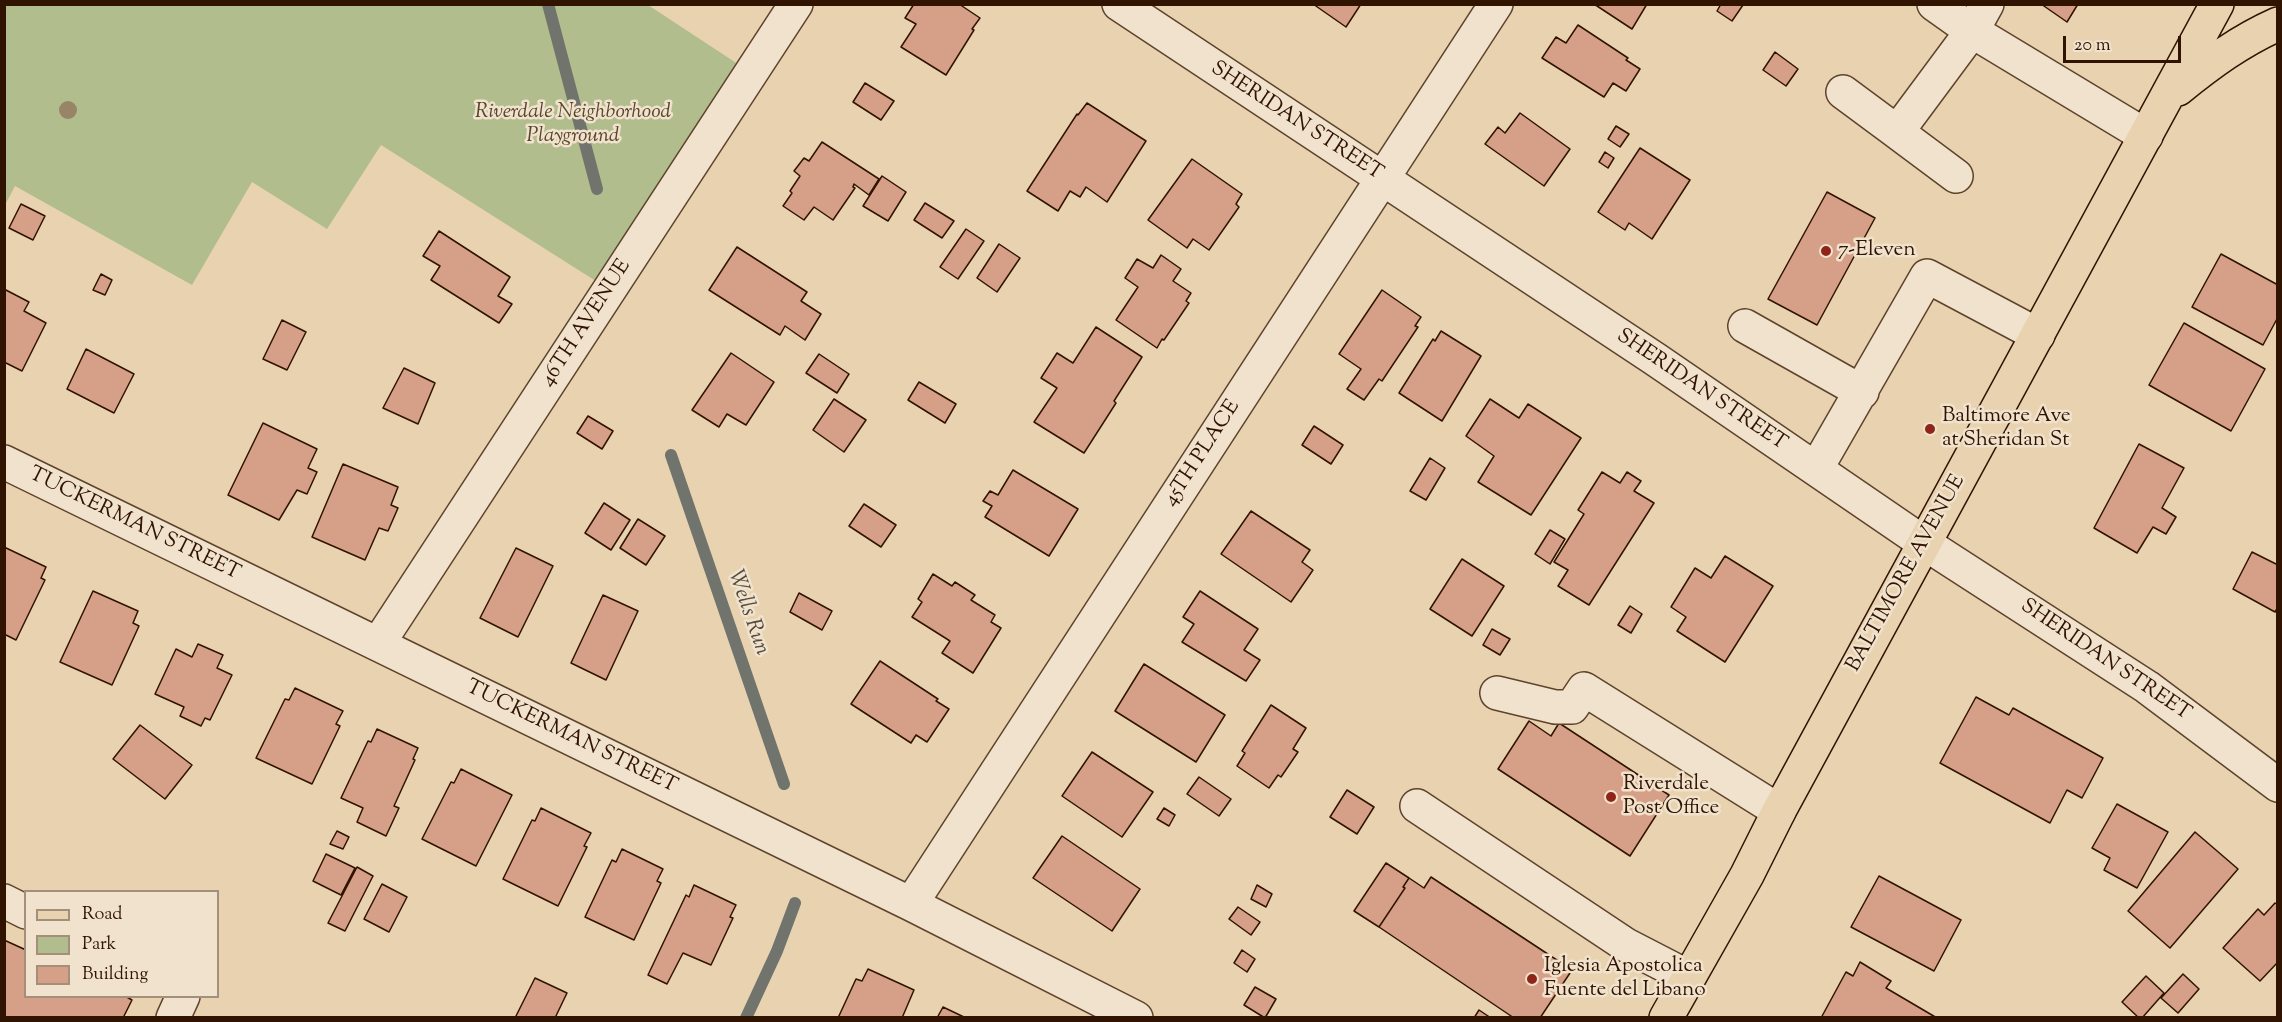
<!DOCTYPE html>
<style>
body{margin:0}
#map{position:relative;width:2282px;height:1022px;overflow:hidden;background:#e8d2b0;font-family:"Sorts Mill Goudy",serif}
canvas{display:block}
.frame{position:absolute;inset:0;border:6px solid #301300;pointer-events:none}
.legend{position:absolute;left:24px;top:890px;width:195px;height:108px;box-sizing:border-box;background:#f0e2cc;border:2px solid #a38f7a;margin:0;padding:8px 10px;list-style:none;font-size:18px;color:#301300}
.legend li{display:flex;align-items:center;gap:12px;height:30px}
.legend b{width:30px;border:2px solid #a38f7a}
.scale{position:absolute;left:2063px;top:36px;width:118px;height:27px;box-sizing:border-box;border:3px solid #301300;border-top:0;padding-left:8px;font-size:18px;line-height:21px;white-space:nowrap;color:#301300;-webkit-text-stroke:4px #f0e2cc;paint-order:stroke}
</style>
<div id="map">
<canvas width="2282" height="1022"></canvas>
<div class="frame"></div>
<ul class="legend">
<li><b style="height:8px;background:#e8d2b0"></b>Road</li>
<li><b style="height:16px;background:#b2bd8e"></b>Park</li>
<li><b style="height:16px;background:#d69f87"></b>Building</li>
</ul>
<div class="scale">20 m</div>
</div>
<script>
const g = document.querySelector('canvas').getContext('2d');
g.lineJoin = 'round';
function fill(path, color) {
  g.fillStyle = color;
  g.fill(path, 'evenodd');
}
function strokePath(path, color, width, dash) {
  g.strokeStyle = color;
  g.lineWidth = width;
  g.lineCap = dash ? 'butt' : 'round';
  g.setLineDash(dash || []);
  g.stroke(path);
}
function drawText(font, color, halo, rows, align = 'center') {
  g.font = font + ' "Sorts Mill Goudy",serif';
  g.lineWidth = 5;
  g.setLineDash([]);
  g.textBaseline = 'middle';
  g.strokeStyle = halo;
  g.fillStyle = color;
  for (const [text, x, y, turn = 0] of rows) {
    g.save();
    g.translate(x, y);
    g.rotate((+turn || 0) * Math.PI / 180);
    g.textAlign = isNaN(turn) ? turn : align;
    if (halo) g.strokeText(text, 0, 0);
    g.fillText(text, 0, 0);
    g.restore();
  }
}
fill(new Path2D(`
 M5 5H648L750 72 610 290 381 145 327 229 252 182 192 285 15 186 5 205Z`), '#b2bd8e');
strokePath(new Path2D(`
 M548 4 597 189
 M671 455 784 784
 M746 1018 777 951 795 903`), '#70746d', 12);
const building = new Path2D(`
 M914 4H959L980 18 972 29 974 30 946 75 901 47 916 24 905 18Z
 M1313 4H1361L1346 27Z
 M1594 4H1647L1632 29Z
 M1721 4H1743V5L1732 21 1717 11Z
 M2041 4H2078L2067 22Z
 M1578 25 1628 58 1626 60 1640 69 1626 91 1613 83 1604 97 1542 58 1556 37 1566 43Z
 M1775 52 1798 69 1786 86 1763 70Z
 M865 83 894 101 881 120 853 102Z
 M1087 103 1146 141 1107 202 1086 187 1080 197 1070 191 1058 211 1027 191 1077 114 1078 115Z
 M1520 113 1570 149 1544 186 1485 144 1498 127 1505 133Z
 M1616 126 1629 134 1620 147 1608 139Z
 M822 142 879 179 869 195 854 184 853 187 855 188 833 220 814 207 804 220 783 206 792 193 790 191 800 176 794 171 804 158 809 161Z
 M1640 148 1690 180 1652 239 1629 223 1625 230 1598 212Z
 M1605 152 1614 158 1608 168 1599 162Z
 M1192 159 1242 194 1236 204 1239 207 1209 250 1193 239 1187 248 1148 220Z
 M882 176 906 192 888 221 863 206Z
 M1827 192 1875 218 1817 325 1768 299Z
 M925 203 954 221 942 238 914 220Z
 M21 204 45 216 33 240 9 228Z
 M966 229 984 241 958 279 940 267Z
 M439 231 510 277 498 296 512 304 499 323 431 280 440 266 423 256Z
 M999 244 1020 258 997 292 977 278Z
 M737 247 807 292 801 301 821 314 805 340 785 326 780 335 709 290Z
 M2221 254 2278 285V317L2263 345 2192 307Z
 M1161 255 1181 269 1173 281 1191 293 1186 301 1189 303 1164 340 1162 339 1157 348 1116 320 1138 287 1125 278 1137 259 1153 268Z
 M101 274 112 280 105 295 93 290Z
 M4 289 29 302 24 311 46 323 22 371 4 362Z
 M1382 290 1421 317 1415 326 1418 327 1382 381 1379 379 1364 400 1347 389 1361 369 1339 354Z
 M282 320 306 332 287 370 263 359Z
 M2184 323 2265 369 2231 431 2149 385Z
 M1096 327 1142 357 1114 401 1116 403 1084 453 1034 422 1057 388 1041 378 1057 353 1073 363Z
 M1441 331 1481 356 1442 421 1399 393 1433 339 1435 341Z
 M86 349 134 374 114 413 67 389Z
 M731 353 774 382 746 425 727 414 719 427 692 410Z
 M819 354 849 374 837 393 806 373Z
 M404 368 435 383 418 424 383 408Z
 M919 382 956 404 945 423 908 400Z
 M834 399 866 420 844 452 813 430Z
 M1490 399 1519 418 1528 404 1581 438 1531 515 1478 482 1494 456 1466 436Z
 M588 416 613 431 602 449 577 433Z
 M263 423 317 449 308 468 317 472 307 494 297 490 279 520 228 495Z
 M1314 426 1343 445 1331 464 1302 445Z
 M2139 444 2184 468 2162 508 2176 517 2166 534 2153 527 2137 553 2094 528Z
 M1430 458 1445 468 1426 500 1410 491Z
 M343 464 398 487 391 505 398 508 388 531 379 528 365 560 312 537Z
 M1013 470 1078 509 1049 556 985 517 992 506 983 501 990 491 998 495Z
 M1602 472 1620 483 1627 472 1641 481 1634 491 1654 503 1589 605 1558 586 1568 570 1554 562 1584 514 1578 510Z
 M604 503 630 520 611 550 585 533Z
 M864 504 896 525 881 547 849 526Z
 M1251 511 1310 550 1302 562 1313 570 1291 602 1221 554Z
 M638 519 665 536 646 565 620 548Z
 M1550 530 1565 539 1550 564 1535 554Z
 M4 547 46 567 41 578 45 580 16 640 4 634Z
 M516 548 553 566 518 637 480 618Z
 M2252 552 2278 565V607L2275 612 2233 589Z
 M1725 556 1773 586 1725 662 1677 631 1686 617 1671 607 1695 568 1711 578Z
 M1462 559 1504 586 1472 636 1430 609Z
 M933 574 952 586 955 582 975 595 971 600 995 615 991 622 1001 628 973 673 942 653 950 641 912 617 922 602 918 599Z
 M93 591 138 611 133 623 139 626 112 685 60 662Z
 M1200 591 1258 629 1244 650 1260 660 1246 681 1182 642 1194 624 1183 617Z
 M799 593 832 611 822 630 790 612Z
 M603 595 638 611 606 680 571 663Z
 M1630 606 1642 614 1631 633 1618 625Z
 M1492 629 1510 639 1500 655 1483 645Z
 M198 644 223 655 217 668 232 675 210 720 205 718 201 726 180 716 184 707 155 694 176 649 192 657Z
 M880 661 938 699 936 701 949 709 927 742 916 735 911 743 851 704Z
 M1144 664 1225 715 1196 762 1115 711Z
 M295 688 343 711 336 724 340 726 312 784 256 758 285 699 289 700Z
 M1976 697 2009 715 2013 708 2103 758 2082 798 2067 790 2050 823 1940 763Z
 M1271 705 1306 728 1293 749 1298 752 1281 777 1278 775 1269 788 1237 766 1245 753 1242 751Z
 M1529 721 1551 736 1559 723 1669 795 1630 856 1498 769Z
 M140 725 192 765 165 799 113 759Z
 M377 729 418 748 413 759 415 760 394 806 399 808 386 836 357 822 363 808 341 798 368 741 371 742Z
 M1092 752 1153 792 1122 837 1062 796Z
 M461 769 512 795 476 866 422 839 451 782 454 783Z
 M1199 777 1231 799 1219 816 1187 794Z
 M1347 790 1374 807 1357 834 1330 817Z
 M2117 804 2168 832 2137 888 2104 870 2110 858 2092 848Z
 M541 808 591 833 584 846 587 847 558 906 503 879 532 820 535 821Z
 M1164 808 1175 815 1169 826 1157 819Z
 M337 831 349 837 343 849 330 844Z
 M2195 832 2238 869 2170 948 2128 911Z
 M1062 836 1140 889 1112 931 1033 878Z
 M622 849 663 869 657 881 661 883 634 940 585 917 612 860 616 862Z
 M326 854 355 868 341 895 313 881Z
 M1386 863 1409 878 1403 887 1405 888 1379 927 1354 911Z
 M357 867 373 876 345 931 328 923Z
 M1879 876 1961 920 1934 971 1851 927Z
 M1431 877 1572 970 1540 1018H1514L1379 927 1405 888 1403 887 1409 878 1424 888Z
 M382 884 407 897 389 932 364 919Z
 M694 885 736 905 730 917 733 918 711 965 683 953 667 984 648 975 686 895 689 897Z
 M1257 885 1272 894 1266 907 1251 899Z
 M2275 903 2278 905V962L2260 981 2223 948 2258 909 2264 915Z
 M1238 907 1260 922 1251 935 1229 919Z
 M4 940 26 950V996H125L132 1000 123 1018H4Z
 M1242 950 1255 959 1247 972 1234 963Z
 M1860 962 1891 981 1886 988 1937 1018H1821L1846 972 1853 976Z
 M868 969 914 990 902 1018H838L856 979 862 981Z
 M2183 974 2199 989 2178 1013 2161 998Z
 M2146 976 2164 993 2142 1018H2139L2122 1002Z
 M535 978 567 993 555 1018H515Z
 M1255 987 1276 999 1265 1018 1244 1005Z
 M943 1007 966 1018H937Z
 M1479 1010 1491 1018H1474Z`);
fill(building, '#d69f87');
strokePath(building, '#301300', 1.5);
const minor = new Path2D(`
 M1119 4 1655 359 1924 543 2147 687 2278 785
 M1934 4 1972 31 1987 4
 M1843 92 1897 132
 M1956 176 1897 132 1972 31 2146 136
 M1745 326 1862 392
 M4 462 911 904 1136 1018
 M1816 469 1927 276 2038 335
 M378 644 796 4
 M1497 693 1555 707H1572L1584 689 1779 811
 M1417 806 1626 945 1688 977
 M4 901 26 912
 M911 904 1496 4
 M173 1018 183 996`);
const major = new Path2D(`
 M2178 89C2210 63 2240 41 2278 24
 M1666 1018 1747 875 1779 811 2217 4`);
strokePath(minor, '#5e432c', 36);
strokePath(major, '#301300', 36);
strokePath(minor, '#f0e2cc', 33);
strokePath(major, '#e8d2b0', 33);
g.fillStyle = '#988567';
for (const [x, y] of [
 [68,110]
]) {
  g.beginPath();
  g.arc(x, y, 9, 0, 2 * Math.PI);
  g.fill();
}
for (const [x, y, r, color] of [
 [1826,251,6,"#8f2418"],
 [1930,429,6,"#8f2418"],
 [1611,797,6,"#8f2418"],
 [1532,979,6,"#8f2418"]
]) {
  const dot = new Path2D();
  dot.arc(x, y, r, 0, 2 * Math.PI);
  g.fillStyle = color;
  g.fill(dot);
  strokePath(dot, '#f0e2cc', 2);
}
drawText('italic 21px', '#57462b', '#f0e2cc', [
 ["Riverdale Neighborhood",573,113],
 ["Playground",573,137]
]);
drawText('21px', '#301300', '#f0e2cc', [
 ["SHERIDAN STREET",1296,122,33],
 ["46TH AVENUE",587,324,-57],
 ["SHERIDAN STREET",1701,391,34],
 ["45TH PLACE",1203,454,-57],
 ["TUCKERMAN STREET",134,525,26],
 ["BALTIMORE AVENUE",1907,574,-61],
 ["SHERIDAN STREET",2105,661,34],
 ["TUCKERMAN STREET",571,738,26]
]);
drawText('21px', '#301300', '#f0e2cc', [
 ["7-Eleven",1838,251],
 ["Baltimore Ave",1942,417],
 ["at Sheridan St",1942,441],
 ["Riverdale",1623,785],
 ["Post Office",1623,809],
 ["Iglesia Apostolica",1544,967],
 ["Fuente del Libano",1544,991]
], 'left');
drawText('italic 22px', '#554c3f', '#f0e2cc', [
 ["Wells Run",747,613,71]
]);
</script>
